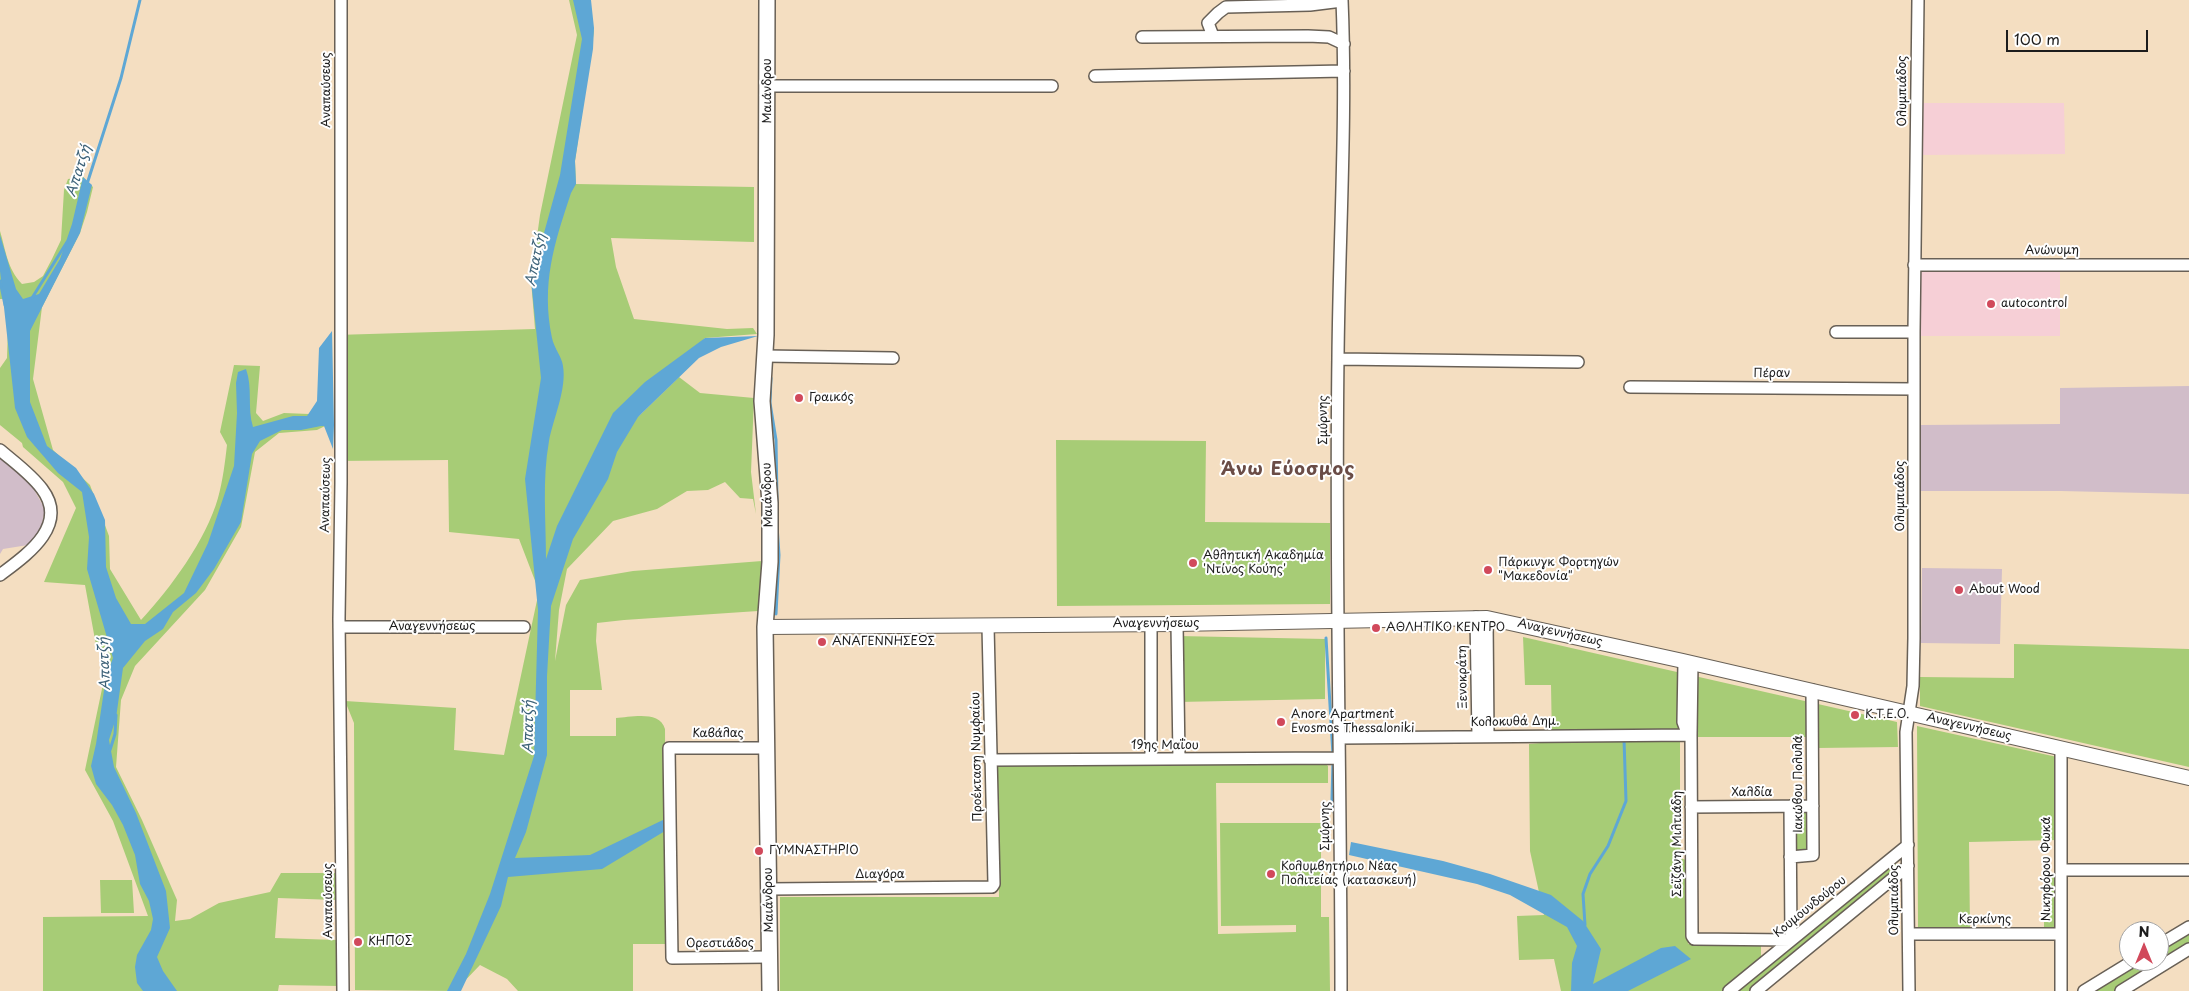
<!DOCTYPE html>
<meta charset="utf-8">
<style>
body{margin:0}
#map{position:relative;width:2189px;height:991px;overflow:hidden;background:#f4dec1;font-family:"Playpen Sans",sans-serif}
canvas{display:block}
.north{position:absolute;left:2119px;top:921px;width:50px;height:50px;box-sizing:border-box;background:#fff;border:1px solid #a4a4a4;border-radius:50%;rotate:0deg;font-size:14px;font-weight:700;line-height:20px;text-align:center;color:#1c1c1c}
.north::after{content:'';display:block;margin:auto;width:18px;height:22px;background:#d1495b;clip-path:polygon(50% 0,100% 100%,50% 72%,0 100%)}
.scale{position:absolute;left:2006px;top:30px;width:142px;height:22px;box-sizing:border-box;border:2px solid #1c1c1c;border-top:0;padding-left:6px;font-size:15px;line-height:18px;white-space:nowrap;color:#1c1c1c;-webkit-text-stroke:4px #fff;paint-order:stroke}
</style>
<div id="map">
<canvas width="2189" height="991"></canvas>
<div class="north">N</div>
<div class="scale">100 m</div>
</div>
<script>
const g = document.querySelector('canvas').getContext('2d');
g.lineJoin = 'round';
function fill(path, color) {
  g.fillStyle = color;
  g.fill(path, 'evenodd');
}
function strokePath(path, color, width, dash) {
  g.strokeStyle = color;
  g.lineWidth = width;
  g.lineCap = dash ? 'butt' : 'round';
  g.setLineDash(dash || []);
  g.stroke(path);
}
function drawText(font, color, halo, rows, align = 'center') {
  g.font = font + ' "Playpen Sans",sans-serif';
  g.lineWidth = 4;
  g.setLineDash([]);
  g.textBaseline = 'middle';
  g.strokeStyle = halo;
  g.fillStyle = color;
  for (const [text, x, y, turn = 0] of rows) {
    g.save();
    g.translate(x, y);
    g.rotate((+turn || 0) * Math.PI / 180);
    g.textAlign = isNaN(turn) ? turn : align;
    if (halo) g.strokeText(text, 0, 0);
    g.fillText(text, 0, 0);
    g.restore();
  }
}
fill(new Path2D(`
 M1922 103H2064L2065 154 1923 155Z
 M1920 272H2060V336H1920Z`), '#f6cfd6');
fill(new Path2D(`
 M2189 386V494L2061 491H1921V425L2060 424V388Z
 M0 458 32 486 45 509 40 534 28 545 3 549 0 554Z
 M1922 568 2002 569 2000 644 1921 643Z`), '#d1bdc9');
fill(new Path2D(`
 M569 0H586L594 31 575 161 576 184 754 187V242L611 238 616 267 634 319 727 329 753 328 757 334 705 338 638 417 679 377 700 393 754 398 751 472 756 514 753 499 740 498 725 482 708 490 687 491 657 509 613 521 567 569 559 610 555 661 566 605 580 580 633 571 762 561 758 611 624 620 597 623 596 641 602 690H570V736H616V718C631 717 660 710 665 729L666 944H633V991H518L507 979 480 965 455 991 355 990 354 723 345 701 456 708 454 750 504 755 539 591 519 539 449 532 448 460 334 461 336 335 535 329 531 280 540 215 577 35Z
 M83 177 93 187 87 212 80 233 42 307 33 379 53 450 90 485 109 536 110 569 141 620C170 589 206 540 218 498 223 480 225 462 227 445L220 432 234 365 260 366 256 413 263 421 284 413 309 414 319 409 329 424 317 430 279 433 255 452 241 527 205 590 135 666 121 700 116 767 142 820 177 900 175 921 190 919 219 903 270 892 281 873H335L336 900 278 898 275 938 337 940 339 986 279 985 278 991H43V917L148 916 113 821 85 770 107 665 96 645 85 585 44 582 76 508 63 482 23 447 22 443 0 425V368L7 358 9 299H0V231C6 251 7 268 22 284L34 282 43 276 52 259 61 240 64 190 68 179Z
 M1056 440 1206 441 1205 522 1330 523V604L1057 606Z
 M1178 636 1325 639V699L1178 702Z
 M1523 637 1897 722 1898 747 1817 748V737H1698V727L1680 728V794H1683L1680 858 1686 860 1688 944H1761V959L1722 991H1561L1554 959 1519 960 1517 916 1544 915 1530 851 1529 744 1552 742 1551 685H1525Z
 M2014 644 2189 649V767L1920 706V677L2014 678Z
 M1917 726 2057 757V840L1969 842 1970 929 1918 928Z
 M1323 761 1328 766V783H1216L1218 934 1296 932V925L1221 926 1220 823H1321V917H1329L1330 991H780V897H999L997 763Z
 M1797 810H1809V853H1797Z
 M1895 862 1899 869 1880 883 1875 885 1755 985 1751 991H1739Z
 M2044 877H2058V929L2044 928Z
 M100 880H132L134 913H101Z
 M2189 931V947L2115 991H2091L2140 961H2159V950Z`), '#a7cc76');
fill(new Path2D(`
 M573 0H591L594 28 593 49 575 161 576 184 571 193C554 244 541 284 552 338 554 348 562 357 563 366 567 389 553 419 549 441 542 480 546 519 546 559L557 526 613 413 645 382 705 338 758 336 721 347 699 358 638 417 617 452 608 479 573 539 551 606 547 676V755L526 832 515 858 590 855 665 819V831L602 869 508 877 501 906 461 991H447L466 954 490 894 534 756 538 610 525 479 541 378 531 280 560 175 582 39Z
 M83 177 92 185 80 233 30 331V402L47 446 76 468 94 494 105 520 106 567 116 598 131 624H145L184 593 208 543 234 466 237 413 236 383 238 372 246 369C253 388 247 408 253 427L293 416H307L317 401 319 348 332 331 334 425 333 449 324 426H321L301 430H282L260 441 252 454 241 522 214 569 196 593 173 612 163 629 145 641 123 668 116 718 109 740 114 767 136 813 166 891 170 928 157 957 163 971 177 991H143L137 983 135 967 137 955 151 930 153 919 149 901 140 884 135 855 123 825 112 805 96 784 91 766 96 744 106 677 113 658 87 569 89 537 82 492 58 473 27 437 15 408 0 271V235L16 289 23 299 39 294 60 259 72 224Z
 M1351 842 1443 861 1490 874 1551 895 1583 921 1601 949 1593 984 1661 948 1675 946 1691 959 1628 991H1571L1572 963 1577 946 1567 927 1510 895 1477 884 1349 855Z`), '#5ea7d5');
strokePath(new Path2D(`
 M87 184 121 78 140 0
 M0 281 5 305
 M32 298 67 242
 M771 378 770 403 776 440 777 501
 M776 614 779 555 777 525
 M1326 638 1333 755
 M110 750 115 734 116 715
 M1333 761 1332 799 1335 817
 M1585 925 1583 894 1590 874 1608 846 1626 801 1624 739`), '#5ea7d5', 3);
const minor = new Path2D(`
 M341 0V483L339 619 343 991
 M1213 36 1208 23 1218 13 1226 7 1310 5 1342 1
 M1142 37 1308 36 1329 37 1344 44
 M1095 76 1344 71
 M768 86H1052
 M1914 265H2189
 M1836 332H1914
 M765 356 893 358
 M1338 359 1578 362
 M1630 387 1914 389
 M0 450C14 462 31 474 42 489 70 526 25 556 0 575
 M1476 617 1478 736
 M1487 618 1488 736
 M1151 624V759
 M1177 624 1179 759
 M339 627H524
 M1684 661 1683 722 1686 730 1691 735
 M1692 663 1691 735 1692 936 1694 939 1791 940 1790 806
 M1339 738 1691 735
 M767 748H669L672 958 769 957
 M990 760 1339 758
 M1691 807 1813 806
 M1790 857 1813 855 1812 690
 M2061 870H2189
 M769 889 992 887 994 884 988 626
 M1909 934H2061
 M2159 945 2189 927
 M1341 991C1341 780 1335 569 1338 358 1339 239 1347 119 1342 0
 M1729 991 1908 845
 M1756 991 1908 866
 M1909 991 1906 732 1913 686 1914 638V332L1918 0
 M2061 991V748
 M2084 991 2133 961
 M2121 991 2189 949`);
const tertiary = new Path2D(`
 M765 627 1177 624 1487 618 1683 661 2189 778`);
const secondary = new Path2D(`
 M767 0 766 335 762 401 770 503V562L765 627 770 991`);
strokePath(minor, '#686056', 14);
strokePath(tertiary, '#686056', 16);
strokePath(secondary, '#686056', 18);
strokePath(minor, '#fff', 11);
strokePath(tertiary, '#fff', 14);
strokePath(secondary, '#fff', 15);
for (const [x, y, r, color] of [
 [1991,304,5,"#d1495b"],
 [799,398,5,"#d1495b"],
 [1193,563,5,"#d1495b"],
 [1488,570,5,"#d1495b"],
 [1959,590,5,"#d1495b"],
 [1376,628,5,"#d1495b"],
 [822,642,5,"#d1495b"],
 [1855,715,5,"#d1495b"],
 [1281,722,5,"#d1495b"],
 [759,851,5,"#d1495b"],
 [1271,874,5,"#d1495b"],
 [358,942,5,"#d1495b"]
]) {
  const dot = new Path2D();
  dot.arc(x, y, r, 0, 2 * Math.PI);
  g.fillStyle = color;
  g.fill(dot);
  strokePath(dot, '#fff', 2);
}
drawText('12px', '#1c1c1c', '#fff', [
 ["Αναπαύσεως",327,90,-90],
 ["Μαιάνδρου",768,91,-90],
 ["Ολυμπιάδος",1903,91,-90],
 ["Ανώνυμη",2052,251],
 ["Πέραν",1772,374],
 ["Σμύρνης",1324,420,-90],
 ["Αναπαύσεως",326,495,-89],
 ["Μαιάνδρου",768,495,-92],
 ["Ολυμπιάδος",1901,496,-90],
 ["Αναγεννήσεως",1156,624],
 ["Αναγεννήσεως",432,627],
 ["Αναγεννήσεως",1560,633,13],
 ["Ξενοκράτη",1463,677,-91],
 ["Κολοκυθά Δημ.",1515,722,-1],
 ["Αναγεννήσεως",1969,727,13],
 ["Καβάλας",718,734],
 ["19ης Μαΐου",1165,746],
 ["Προέκταση Νυμφαίου",977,757,-91],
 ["Ιακώβου Πολυλά",1799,784,-90],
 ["Χαλδία",1752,793],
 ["Σμύρνης",1326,826,-90],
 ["Σεϊζάνη Μιλτιάδη",1678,844,-90],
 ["Νικηφόρου Φωκά",2047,869,-90],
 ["Διαγόρα",880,875],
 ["Μαιάνδρου",769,900,-91],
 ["Ολυμπιάδος",1895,900,-90],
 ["Αναπαύσεως",329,901,-90],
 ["Κουμουνδούρου",1810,907,-39],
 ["Κερκίνης",1985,920],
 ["Ορεστιάδος",720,944]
]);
drawText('12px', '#1c1c1c', '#fff', [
 ["autocontrol",2001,304],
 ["Γραικός",809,398],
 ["Αθλητική Ακαδημία",1203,556],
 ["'Ντίνος Κούης'",1203,570],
 ["Πάρκινγκ Φορτηγών",1498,563],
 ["\"Μακεδονία\"",1498,577],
 ["About Wood",1969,590],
 ["ΑΘΛΗΤΙΚΟ ΚΕΝΤΡΟ",1386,628],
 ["ΑΝΑΓΕΝΝΗΣΕΩΣ",832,642],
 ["Anore Apartment",1291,715],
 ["Evosmos Thessaloniki",1291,729],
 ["K.T.E.O.",1865,715],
 ["ΓΥΜΝΑΣΤΗΡΙΟ",769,851],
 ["Κολυμβητήριο Νέας",1281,867],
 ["Πολιτείας (κατασκευή)",1281,881],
 ["ΚΗΠΟΣ",368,942]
], 'left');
drawText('italic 14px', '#3d6278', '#fff', [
 ["Απατζή",79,171,-72],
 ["Απατζή",536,260,-78],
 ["Απατζή",105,664,-92],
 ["Απατζή",529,727,-89]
]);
g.letterSpacing = '1px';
drawText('bold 18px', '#6a4c46', '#fff', [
 ["Άνω Εύοσμος",1288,470]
]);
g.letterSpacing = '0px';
</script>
